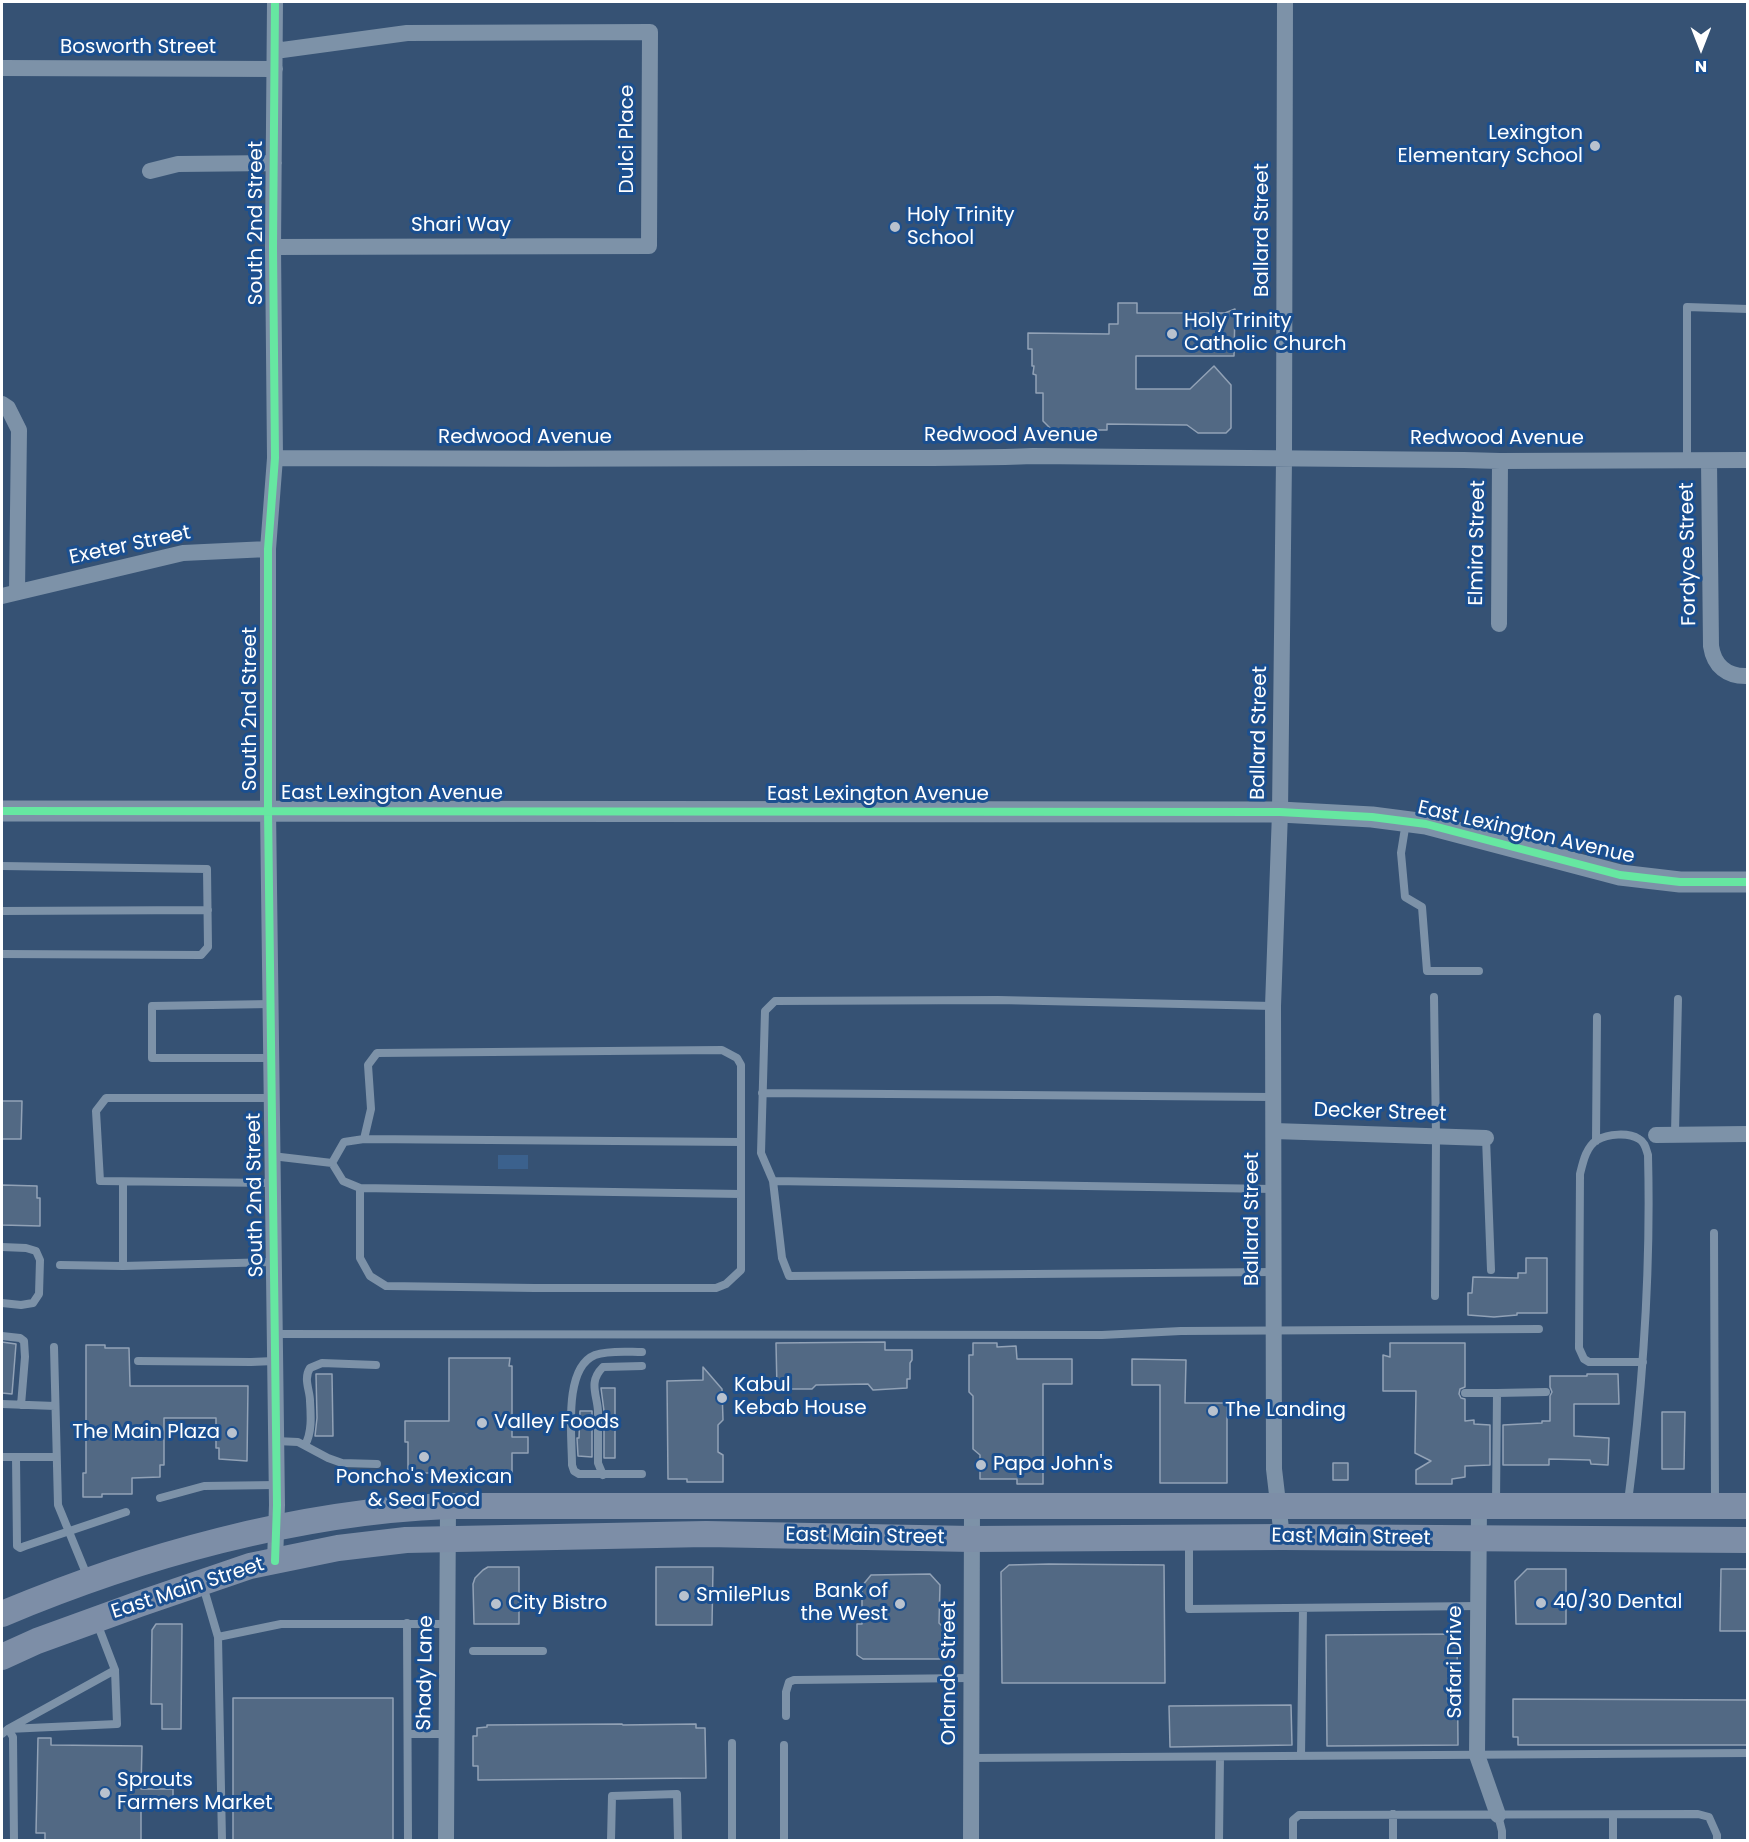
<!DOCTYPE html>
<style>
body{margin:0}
#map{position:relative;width:1749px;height:1842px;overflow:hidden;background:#365274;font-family:Poppins,sans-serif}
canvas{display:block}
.frame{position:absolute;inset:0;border:3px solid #fff;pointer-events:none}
.north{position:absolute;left:1671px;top:18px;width:60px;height:60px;-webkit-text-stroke:4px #1b4f8f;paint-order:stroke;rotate:180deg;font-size:16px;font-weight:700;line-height:24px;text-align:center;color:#fff}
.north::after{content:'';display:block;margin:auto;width:21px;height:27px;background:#fff;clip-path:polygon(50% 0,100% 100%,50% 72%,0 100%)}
</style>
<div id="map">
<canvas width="1749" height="1842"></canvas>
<div class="frame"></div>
<div class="north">N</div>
</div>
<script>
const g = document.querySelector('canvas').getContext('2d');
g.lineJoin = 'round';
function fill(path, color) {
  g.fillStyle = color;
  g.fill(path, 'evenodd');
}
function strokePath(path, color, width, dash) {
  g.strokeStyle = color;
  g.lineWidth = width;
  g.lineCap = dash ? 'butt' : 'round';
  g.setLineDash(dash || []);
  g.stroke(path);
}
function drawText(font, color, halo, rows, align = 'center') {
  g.font = font + ' Poppins,sans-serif';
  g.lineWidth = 6;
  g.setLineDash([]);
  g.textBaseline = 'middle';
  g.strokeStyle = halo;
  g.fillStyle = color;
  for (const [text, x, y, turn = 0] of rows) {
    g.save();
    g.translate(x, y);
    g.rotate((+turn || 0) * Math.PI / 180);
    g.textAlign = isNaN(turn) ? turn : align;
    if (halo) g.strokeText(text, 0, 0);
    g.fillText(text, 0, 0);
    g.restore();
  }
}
fill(new Path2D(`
 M498 1155H528V1169H498Z`), '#3b618d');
const building = new Path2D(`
 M1118 303H1137V313H1225L1235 309 1234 356H1136V389H1190L1214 366 1231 385V428L1226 433H1198L1187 425 1107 424V430H1052L1043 421V393H1036V375L1033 374 1034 366H1032V349H1028V333L1109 334V324H1118Z
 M2 1101H22L21 1139H2Z
 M2 1185 37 1186V1198H40V1226L2 1225Z
 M1526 1258H1547V1313H1517V1315L1494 1317 1468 1315V1293H1472L1473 1277 1518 1278V1273H1526Z
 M2 1342 16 1344 12 1394 2 1393Z
 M885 1342V1350H912V1360L910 1363V1379H907V1388L873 1390 868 1384 816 1385 812 1389H777L776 1343Z
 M973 1343H997V1347L1016 1346 1017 1359H1072V1384H1043V1484H1017V1479H980V1455L973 1449V1396L969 1392V1355H973Z
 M1390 1343H1465V1387L1460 1389 1459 1394 1461 1398 1465 1399V1421L1474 1420V1424L1490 1425V1465L1465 1466V1477L1452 1479V1484H1416V1470L1431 1461 1415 1453 1416 1391H1383V1355L1390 1357Z
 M86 1345H105V1348H129L130 1386H248L247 1461 219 1459V1448H216V1418H164V1465H160V1477L132 1478V1494H102V1497H83V1473H86Z
 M449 1358H510L509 1366H512V1437H528V1453H512V1477L451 1476V1473H408V1442H405V1421H449Z
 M1132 1359 1186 1360 1185 1403H1227V1483H1160V1385H1132Z
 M703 1367 722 1389 723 1420 718 1425V1452L723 1455V1482H687V1479H668L667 1381 703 1380Z
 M316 1374H332L333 1436H315L317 1418Z
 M1587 1374H1618L1619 1404H1574V1436L1609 1438 1608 1465 1591 1464 1590 1460 1549 1459V1465H1503V1425L1542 1423V1421H1550V1396L1552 1392 1550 1387V1376H1587Z
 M601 1388H615V1458H604V1411Z
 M580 1411H592V1457L578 1456 577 1438H579Z
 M1662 1412H1685L1684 1469H1662Z
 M1333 1463H1348V1480H1333Z
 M1049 1564 1164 1565 1165 1683H1002L1001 1572 1009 1565Z
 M488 1567H519V1624H474L473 1584 475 1578 483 1570Z
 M656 1567H713L712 1625H656Z
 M1527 1569H1566V1624H1516L1515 1581Z
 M1721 1569H1748V1631H1720Z
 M930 1574 940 1585 939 1623 944 1628 945 1654 940 1659H863L857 1655V1624H862V1586L871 1575Z
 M156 1624H182L181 1729H162V1704H151L152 1630Z
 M1457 1634 1458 1745 1327 1746 1326 1635Z
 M233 1698H393V1840H233Z
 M1513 1699 1748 1700V1745H1518V1737H1513Z
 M1291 1705 1292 1745 1170 1747 1169 1706Z
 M622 1724 623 1725 696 1724V1728H705L706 1778 478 1780V1766H473V1736H477V1728L487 1727V1725Z
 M38 1738H51V1745L142 1746 141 1789H173V1806H141V1840H45V1833H36Z`);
fill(building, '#526984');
strokePath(building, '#92a2b6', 1.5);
strokePath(new Path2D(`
 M1687 460V307L1748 309
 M1406 822 1401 853 1405 897 1422 907 1427 971H1479
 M2 866 207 869 208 947 201 955 2 954
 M2 911 208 910
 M1434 997 1436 1136 1435 1296
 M271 1004 152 1006V1058H271
 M1273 1006 998 1000 775 1001 765 1011 761 1153 773 1181 782 1258 789 1276 1274 1272
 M762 1093 1273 1097
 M272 1098H106L96 1111 100 1181 272 1183
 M1675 1133 1678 999
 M1486 1138 1491 1270
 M364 1139 741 1142
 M1596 1141 1597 1017
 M272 1156 332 1163 344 1142 364 1139 371 1109 368 1065 377 1053 722 1050 737 1058 741 1065V1270L726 1284 716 1288H535L386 1286 370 1276 360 1258V1188L343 1181 332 1163
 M773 1181 1273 1189
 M123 1182V1266
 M360 1188 741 1194
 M1714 1233 1715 1502
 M2 1247 26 1248 36 1251 40 1260 39 1294 33 1303 21 1305 2 1303
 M60 1265 123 1266 273 1262
 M274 1334 1102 1335 1181 1331 1539 1329
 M2 1336 20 1338 24 1341 25 1357 21 1405
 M54 1347 58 1505 88 1578
 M642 1352C628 1352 609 1350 595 1355 563 1368 572 1436 572 1465L574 1471 579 1474H642
 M138 1361 251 1362 274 1361
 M1465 1393H1497L1496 1504
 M1497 1393 1546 1392
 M2 1404 55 1406
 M276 1441 298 1442 328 1458 342 1463 377 1464
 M305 1445C312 1433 311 1416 310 1401 310 1390 303 1379 310 1368L322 1363 376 1365
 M2 1457H16
 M56 1457H16L17 1546 20 1548 25 1546 126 1512
 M603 1475 598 1463V1411C597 1394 588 1382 603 1367L642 1366
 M160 1498 204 1486 276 1485
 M1628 1502C1643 1387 1651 1271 1648 1155 1646 1149 1645 1142 1639 1139 1628 1132 1608 1134 1597 1140 1586 1147 1583 1162 1580 1174L1579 1348 1584 1359 1589 1362H1643
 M1189 1541V1609L1478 1606
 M203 1586 218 1637 281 1624H448
 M97 1623 115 1670
 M407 1623 408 1840
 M218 1637 222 1840
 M473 1651H543
 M115 1670 117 1724 8 1729Z
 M786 1716V1692L789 1682 794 1680 971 1678
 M2 1734 8 1729 13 1737 14 1840
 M408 1734H447
 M732 1743V1840
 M784 1745V1840
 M1301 1756 1303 1608
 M971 1758 1748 1753
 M1393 1814V1840
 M1498 1815 1502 1831V1840
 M611 1840 612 1796 677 1794 678 1840
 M1219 1840 1220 1757
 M1293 1840V1820L1299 1815 1698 1814 1709 1817 1717 1835V1840
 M1613 1840V1815`), '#7d92a8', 8);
strokePath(new Path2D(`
 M275 2 273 247 275 458 268 549V810L277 1505 275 1561
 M2 68 275 69
 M150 171 178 164 274 163
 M273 247 649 246 650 32 407 33 275 51
 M2 404 8 408 19 430 17 592
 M275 458C457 459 638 459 820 458 891 458 962 459 1033 456L1464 460 1500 461 1748 460
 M1709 461 1711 646C1714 666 1727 677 1748 676
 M2 596 183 553 268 549
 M1499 624 1500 461
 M1274 1131 1486 1138
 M1656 1135 1748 1134
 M1479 1505 1477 1755 1498 1815
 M1282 1537 1274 1469 1273 1006 1280 812 1284 459 1285 2
 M446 1840 448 1506
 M971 1840 972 1506`), '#7d92a8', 16);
strokePath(new Path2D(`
 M2 811 1280 812 1372 817 1426 824 1620 875 1680 882H1748`), '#7d92a8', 21);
strokePath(new Path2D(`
 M2 1614C140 1556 297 1512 448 1506H1748
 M2 1657 37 1641 139 1604 250 1566 338 1548 406 1540 706 1534 972 1539 1282 1537 1748 1540`), '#7d8ea7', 26);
strokePath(new Path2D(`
 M275 2 273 247 275 458 268 549V810L277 1505 275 1561
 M2 811 1280 812 1372 817 1426 824 1620 875 1680 882H1748`), '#66e7a1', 8);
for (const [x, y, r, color] of [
 [1595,146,6,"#b9c2ce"],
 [895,227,6,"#b9c2ce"],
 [1172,334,6,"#b9c2ce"],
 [722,1398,6,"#b9c2ce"],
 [1213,1411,6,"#b9c2ce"],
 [482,1423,6,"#b9c2ce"],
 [232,1433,6,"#b9c2ce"],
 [424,1457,6,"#b9c2ce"],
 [981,1465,6,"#b9c2ce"],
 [684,1596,6,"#b9c2ce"],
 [1541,1603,6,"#b9c2ce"],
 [496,1604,6,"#b9c2ce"],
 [900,1604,6,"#b9c2ce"],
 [105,1793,6,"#b9c2ce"]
]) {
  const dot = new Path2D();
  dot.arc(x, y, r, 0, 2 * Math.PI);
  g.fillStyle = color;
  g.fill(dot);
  strokePath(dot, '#1b4f8f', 2);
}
drawText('20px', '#fff', '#1b4f8f', [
 ["Bosworth Street",138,48],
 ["Dulci Place",628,139,-90],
 ["South 2nd Street",257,223,-90],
 ["Shari Way",461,226],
 ["Ballard Street",1263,230,-90],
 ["Redwood Avenue",1011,436],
 ["Redwood Avenue",525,438],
 ["Redwood Avenue",1497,439],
 ["Elmira Street",1478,543,-89],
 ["Exeter Street",130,546,-12],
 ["Fordyce Street",1689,554,-91],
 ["South 2nd Street",251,709,-90],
 ["Ballard Street",1260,733,-89],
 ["East Lexington Avenue",392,794],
 ["East Lexington Avenue",878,795],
 ["East Lexington Avenue",1526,833,13],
 ["Decker Street",1380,1113,2],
 ["South 2nd Street",256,1195,-91],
 ["Ballard Street",1253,1219,-90],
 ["East Main Street",865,1537,1],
 ["East Main Street",1351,1538,1],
 ["East Main Street",188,1589,-18],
 ["Safari Drive",1456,1662,-90],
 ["Shady Lane",426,1673,-89],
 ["Orlando Street",950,1673,-90]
]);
drawText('20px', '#fff', '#1b4f8f', [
 ["Lexington",1583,134,"right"],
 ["Elementary School",1583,157,"right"],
 ["Holy Trinity",907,216],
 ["School",907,239],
 ["Holy Trinity",1184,322],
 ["Catholic Church",1184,345],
 ["Kabul",734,1386],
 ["Kebab House",734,1409],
 ["The Landing",1225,1411],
 ["Valley Foods",494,1423],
 ["The Main Plaza",220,1433,"right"],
 ["Papa John's",993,1465],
 ["Poncho's Mexican",424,1478,"center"],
 ["& Sea Food",424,1501,"center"],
 ["Bank of",888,1592,"right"],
 ["the West",888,1615,"right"],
 ["SmilePlus",696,1596],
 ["40/30 Dental",1553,1603],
 ["City Bistro",508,1604],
 ["Sprouts",117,1781],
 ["Farmers Market",117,1804]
], 'left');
</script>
